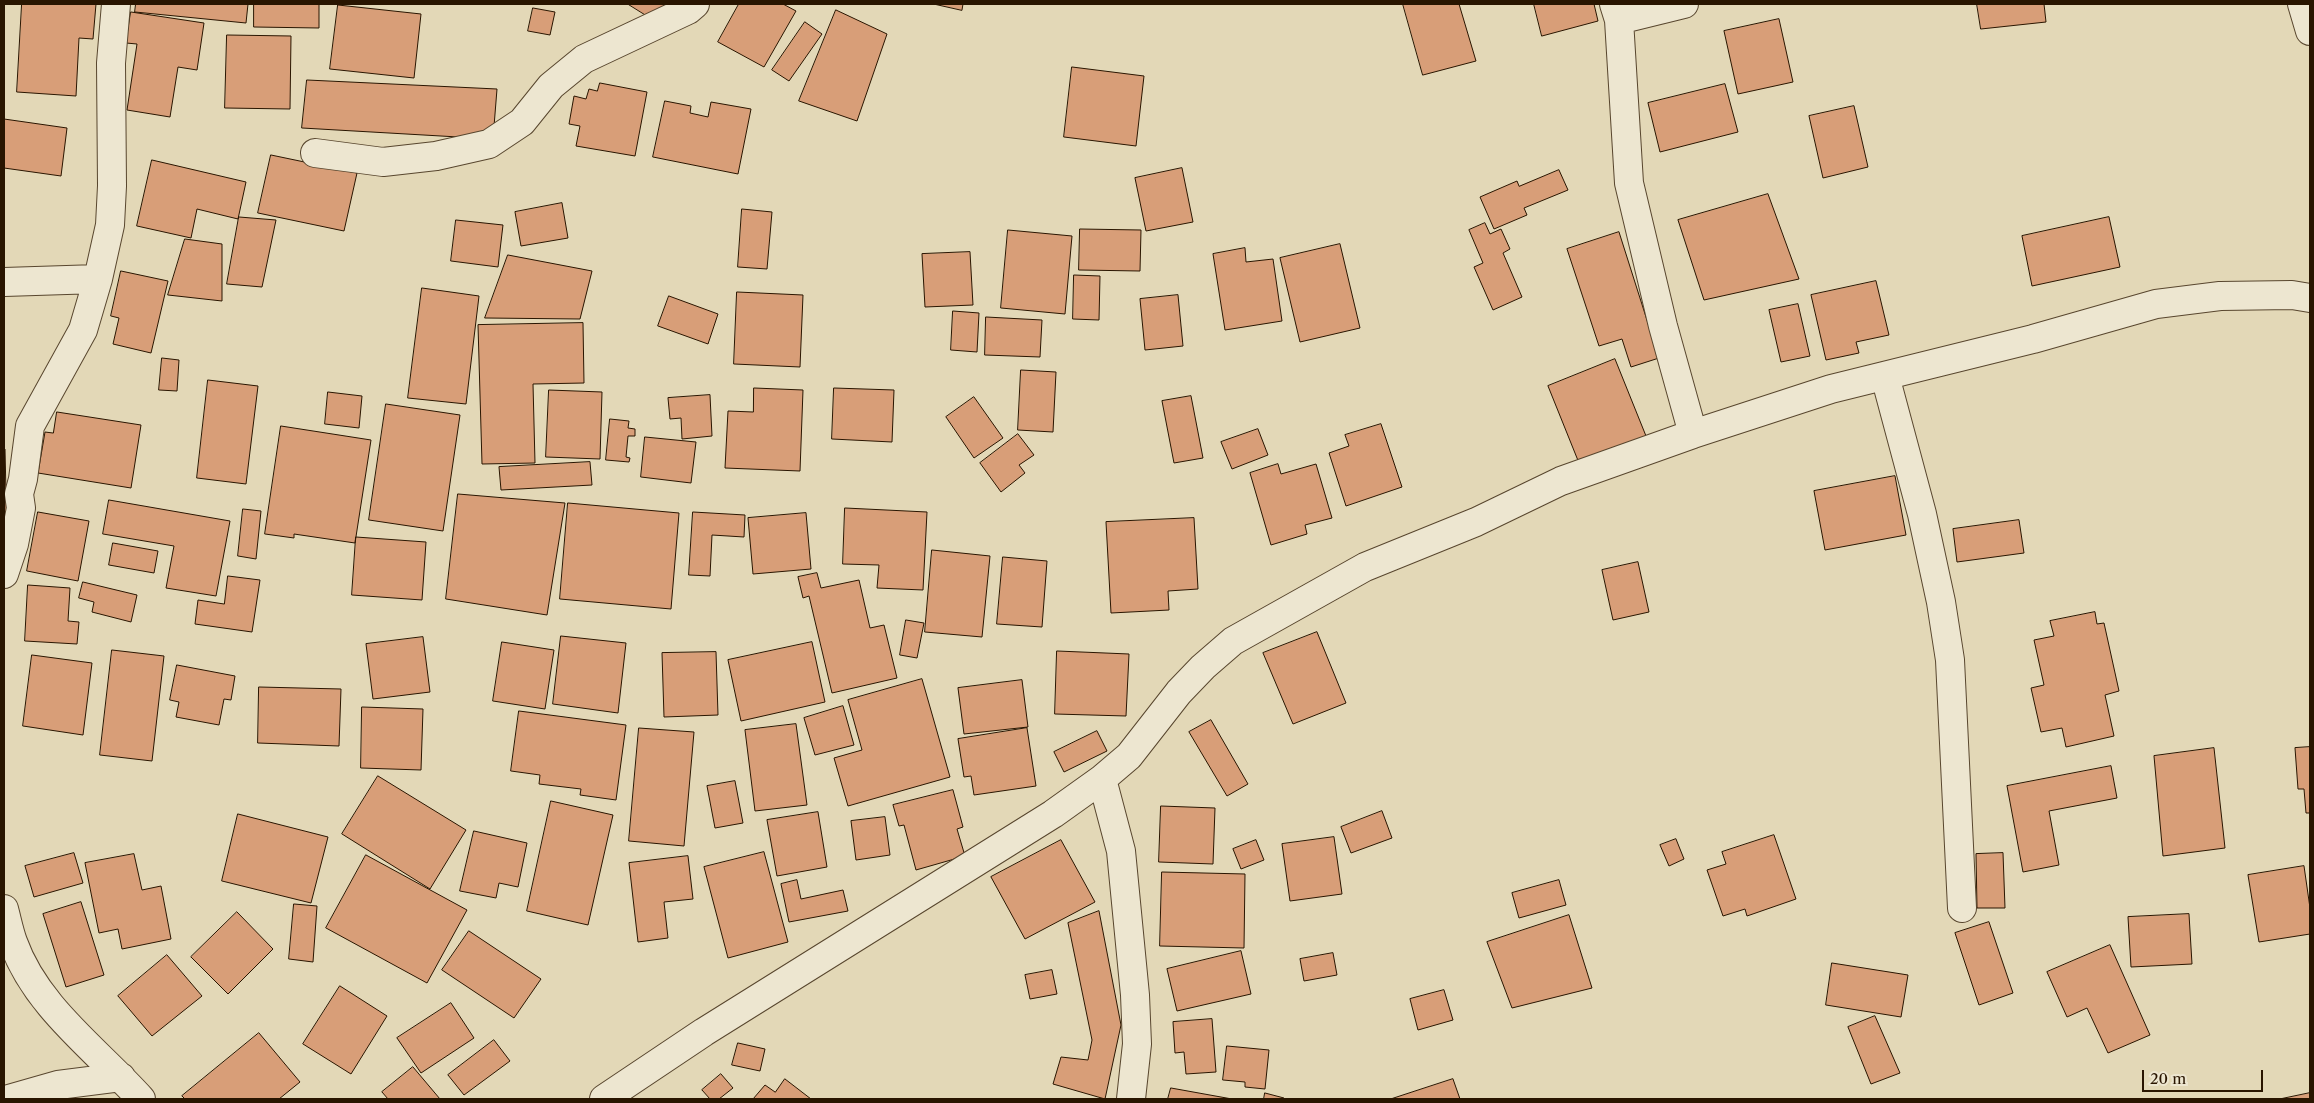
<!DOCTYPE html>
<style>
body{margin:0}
#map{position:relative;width:2314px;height:1103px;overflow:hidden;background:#e3d8b7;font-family:"Libre Caslon Text",serif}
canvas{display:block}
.frame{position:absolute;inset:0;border:5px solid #291500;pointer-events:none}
.scale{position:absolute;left:2142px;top:1070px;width:121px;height:22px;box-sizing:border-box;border:2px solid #291500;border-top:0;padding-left:6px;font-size:15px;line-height:18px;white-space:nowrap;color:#291500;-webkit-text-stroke:4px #ede6d0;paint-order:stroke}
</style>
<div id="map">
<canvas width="2314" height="1103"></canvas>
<div class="frame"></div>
<div class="scale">20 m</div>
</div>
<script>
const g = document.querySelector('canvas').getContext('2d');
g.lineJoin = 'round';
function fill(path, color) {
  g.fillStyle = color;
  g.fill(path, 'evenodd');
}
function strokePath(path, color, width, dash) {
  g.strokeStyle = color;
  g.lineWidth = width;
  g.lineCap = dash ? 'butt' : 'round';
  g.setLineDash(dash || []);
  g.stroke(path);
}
const building = new Path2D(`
 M22 4H96L93 39 79 38 76 96 17 92Z
 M136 4H248L246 23 135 12Z
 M254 4H319V28L254 27Z
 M628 4H665L654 20Z
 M739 4H783L796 11 764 67 718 42Z
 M934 4H963L962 10Z
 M1403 4H1459L1476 61 1423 75Z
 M1534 4H1594L1598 21 1542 36Z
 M1977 4H2044L2046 22 1981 29Z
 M338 5 421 14 414 78 330 69Z
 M533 8 555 12 550 35 528 31Z
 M836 10 887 34 857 121 799 101Z
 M131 12 204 23 197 70 178 67 170 117 127 110 137 44 126 43Z
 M1779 19 1793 82 1738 94 1724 31Z
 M805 22 822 34 789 81 772 70Z
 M227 35 291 36 290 109 225 108Z
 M1072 67 1144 76 1136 146 1064 137Z
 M307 80 497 89 493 139 302 128Z
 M600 83 647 92 635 156 576 146 580 126 569 124 574 96 586 99 589 89 597 91Z
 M1725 84 1738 132 1660 152 1648 103Z
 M665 101 691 106 690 113 708 117 711 102 751 109 738 174 653 157Z
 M1854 106 1868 167 1823 178 1809 116Z
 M4 119 67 128 61 176 4 168Z
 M271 155 357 173 344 231 258 213Z
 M152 160 246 182 238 219 197 209 191 238 137 226Z
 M1182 168 1193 222 1146 231 1135 178Z
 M1559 170 1568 190 1524 208 1527 215 1494 229 1480 197 1517 181 1519 186Z
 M1768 194 1799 279 1704 300 1678 220Z
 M562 203 568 238 521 246 515 212Z
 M742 209 772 212 767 269 738 267Z
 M239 217 276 220 262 287 227 284Z
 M2109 217 2120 267 2032 286 2022 236Z
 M456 220 503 225 498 267 451 261Z
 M1485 223 1490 234 1501 229 1510 249 1503 253 1522 297 1493 310 1474 267 1483 263 1469 230Z
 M1080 229 1141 230 1140 271 1079 270Z
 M1008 230 1072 236 1065 314 1001 308Z
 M1619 232 1659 358 1631 367 1622 339 1599 346 1567 249Z
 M185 239 222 244V301L168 295Z
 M1340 244 1360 328 1300 342 1280 258Z
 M1245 248 1246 262 1273 259 1282 321 1225 330 1213 254Z
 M970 252 973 305 925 307 922 254Z
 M508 255 592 271 580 319 485 318Z
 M121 271 168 281 151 353 113 344 119 318 111 316Z
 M1074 275 1100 276 1099 320 1073 319Z
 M1876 281 1889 335 1856 342 1859 353 1826 360 1811 295Z
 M422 288 479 296 466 404 408 398Z
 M737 292 803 295 800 367 734 364Z
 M1178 295 1183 346 1145 350 1140 299Z
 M669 296 718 314 708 344 658 326Z
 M1798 304 1810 356 1781 362 1769 310Z
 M953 311 979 313 977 352 951 350Z
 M986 317 1042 320 1040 357 985 355Z
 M583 323 584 383 533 384 535 463 482 464 478 325Z
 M162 358 179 360 177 391 159 390Z
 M1615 359 1646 436 1579 463 1548 386Z
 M1021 370 1056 372 1053 432 1018 430Z
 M208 380 258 386 246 484 197 478Z
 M754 388 803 390 800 471 725 468 728 411 753 412Z
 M834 388 894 390 892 442 832 439Z
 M549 390 602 392 600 459 546 457Z
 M328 392 362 396 359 428 325 424Z
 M710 395 712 436 682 439 681 418 670 419 668 398Z
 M1191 396 1203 458 1174 463 1162 401Z
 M974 397 1003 438 974 458 946 417Z
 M386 404 460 415 443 531 369 520Z
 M57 412 141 425 131 488 38 473 45 432 53 433Z
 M610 419 629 421 628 428 635 429V436H628L626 457 630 458 629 462 606 460Z
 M1381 424 1402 487 1346 506 1329 453 1349 446 1345 435Z
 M281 426 371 440 355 543 294 534V538L265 534Z
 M1258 429 1268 455 1232 469 1221 442Z
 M1018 434 1034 455 1019 465 1025 473 1001 492 980 463Z
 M645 437 696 442 691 483 641 477Z
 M4 449H5L7 540H4Z
 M590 462 592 485 501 490 499 467Z
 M1278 464 1281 474 1316 464 1332 518 1305 525 1307 534 1271 545 1250 473Z
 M1895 476 1906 535 1825 550 1814 491Z
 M458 494 565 503 547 615 446 599Z
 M109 500 230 521 216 596 166 588 174 546 103 534Z
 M568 503 679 513 671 609 560 599Z
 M845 508 927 512 923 590 877 588 879 565 843 564Z
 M243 509 261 511 256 559 238 556Z
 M38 512 89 521 78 581 27 571Z
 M693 512 745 515 744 537 712 535 710 576 689 575Z
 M806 513 811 569 753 574 748 518Z
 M1194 518 1198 589 1168 591 1169 610 1111 613 1106 522Z
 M2019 520 2024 553 1957 562 1953 529Z
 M356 537 426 542 422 600 352 595Z
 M113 543 158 551 154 573 109 565Z
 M932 550 990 556 982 637 925 632Z
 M1003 557 1047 561 1042 627 997 624Z
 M1638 562 1649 612 1613 620 1602 570Z
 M817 573 821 588 859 580 870 628 884 625 897 678 832 693 809 596 803 598 798 577Z
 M228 576 260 580 252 632 195 624 198 600 224 604Z
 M83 582 137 595 131 622 92 612 94 602 79 598Z
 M28 585 70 588 68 621 79 622 77 644 25 641Z
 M2095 612 2097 624 2104 623 2119 691 2105 695 2114 736 2066 747 2062 728 2041 732 2031 688 2044 685 2034 640 2054 636 2050 621Z
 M906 620 924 623 917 658 900 655Z
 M1317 632 1346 703 1293 724 1263 653Z
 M561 636 626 643 618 713 553 704Z
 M423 637 430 692 373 699 366 644Z
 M502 642 554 650 545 709 493 701Z
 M812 642 825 702 741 721 728 660Z
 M112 650 164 656 152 761 100 755Z
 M1057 651 1129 654 1126 716 1055 714Z
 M716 652 718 715 664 717 662 653Z
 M32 655 92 663 83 735 23 726Z
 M177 665 235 676 231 700 224 699 219 725 176 717 179 702 170 700Z
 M922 679 950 777 848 806 834 758 862 750 848 700Z
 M1022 680 1028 727 964 734 958 688Z
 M259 687 341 689 339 746 258 743Z
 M843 706 854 745 815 755 804 718Z
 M362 707 423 709 421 770 361 768Z
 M519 711 626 725 616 800 580 795 581 789 539 784 540 775 511 771Z
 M1211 720 1248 784 1227 796 1189 732Z
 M796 724 807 805 755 811 745 730Z
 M639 728 694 732 684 846 629 841Z
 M1027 728 1036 786 974 795 971 776 964 777 958 739Z
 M1097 731 1107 751 1064 772 1054 752Z
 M2310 747V813H2306L2304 789H2298L2295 748Z
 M2214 748 2225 848 2163 856 2154 756Z
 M2111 766 2117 798 2049 811 2059 865 2023 872 2007 786Z
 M378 776 466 830 430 889 342 834Z
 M735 781 743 823 715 828 707 786Z
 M953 790 963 827 957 829 965 856 916 870 904 825 899 826 893 805Z
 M551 801 613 815 588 925 527 911Z
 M1161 806 1215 808 1213 864 1159 862Z
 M1382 811 1392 838 1351 853 1341 827Z
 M818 812 827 867 777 876 767 820Z
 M238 814 328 837 311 903 222 881Z
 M885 817 890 855 856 860 851 821Z
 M474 831 527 843 518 887 499 883 496 898 460 891Z
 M1774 835 1796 899 1747 916 1745 909 1723 916 1707 870 1726 864 1722 852Z
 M1334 837 1342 894 1290 901 1282 844Z
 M1676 839 1684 859 1669 866 1660 845Z
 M1061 840 1095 902 1025 939 991 877Z
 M1256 840 1264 860 1241 869 1233 849Z
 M764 852 788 942 728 958 704 867Z
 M74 853 83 883 34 897 25 866Z
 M2003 853 2005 908H1977L1976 854Z
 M134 854 142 890 161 886 171 939 122 949 118 929 99 933 85 863Z
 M366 855 467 910 427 983 326 928Z
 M688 856 693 899 664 902 668 938 638 942 629 863Z
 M2304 866 2310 908V934L2259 942 2248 875Z
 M1162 872 1245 874 1244 948 1160 946Z
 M797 880 801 899 843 890 848 911 789 922 781 884Z
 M1559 880 1566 905 1519 918 1512 893Z
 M81 902 104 975 66 987 43 914Z
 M294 904 317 906 313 962 289 959Z
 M1099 911 1121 1025 1105 1099 1053 1084 1061 1057 1088 1060 1092 1040 1068 923Z
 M237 912 273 949 228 994 191 957Z
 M2189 914 2192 964 2131 967 2128 917Z
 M1569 915 1592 988 1512 1008 1487 942Z
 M1989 922 2013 993 1979 1005 1955 933Z
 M469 931 541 979 514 1018 442 970Z
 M2110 945 2150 1035 2108 1053 2087 1008 2067 1017 2047 972Z
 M1241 951 1251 994 1177 1011 1167 969Z
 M1333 953 1337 975 1304 981 1300 959Z
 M167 955 202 996 152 1036 118 996Z
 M1832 963 1908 975 1901 1017 1826 1005Z
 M1052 970 1057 994 1030 999 1025 975Z
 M340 986 387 1016 351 1074 303 1044Z
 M1444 990 1453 1020 1418 1030 1410 999Z
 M451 1003 474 1038 421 1073 397 1038Z
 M1875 1016 1900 1073 1871 1084 1848 1027Z
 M1212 1019 1216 1072 1186 1074 1184 1052 1175 1053 1173 1022Z
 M259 1033 300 1082 279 1099H185L182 1096Z
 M494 1040 510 1061 464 1095 448 1075Z
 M738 1043 765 1049 760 1071 732 1065Z
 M1227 1046 1269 1050 1265 1089 1245 1087V1082L1223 1080Z
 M413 1067 440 1099H388L382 1092Z
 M721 1074 733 1088 719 1099H710L702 1090Z
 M785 1079 811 1099H753L765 1085 775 1092Z
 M1453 1079 1460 1099H1391Z
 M1171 1088 1232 1099H1168Z
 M1265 1093 1284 1098 1283 1099H1264Z
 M2310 1093V1099H2280Z`);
fill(building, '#d89e78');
strokePath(building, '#291500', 1);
const minor = new Path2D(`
 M1614 4 1619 20 1629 183 1663 326 1693 434
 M2302 4 2310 31
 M1619 20 1684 4
 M315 153 383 162 436 156 489 144 522 122 551 86 584 59 688 10 695 4
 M4 282 98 279
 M1885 376 1922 514 1941 602 1950 660 1962 908
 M4 574 14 544 21 508 19 494 23 479 30 426 83 330 98 279 110 225 112 186 111 63 116 4
 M1102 779 1121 851 1135 995 1137 1044 1131 1099
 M4 909C7 920 9 931 13 942 36 1007 97 1050 141 1099
 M9 1099 58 1085 121 1077
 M604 1099 704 1032 1053 814 1102 779 1129 756 1179 692 1203 667 1233 641 1365 567 1476 522 1561 481 1693 434 1831 389 2033 339 2156 304 2220 296 2292 295 2310 298`);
strokePath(minor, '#58462e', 30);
strokePath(minor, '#ede6d0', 28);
</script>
